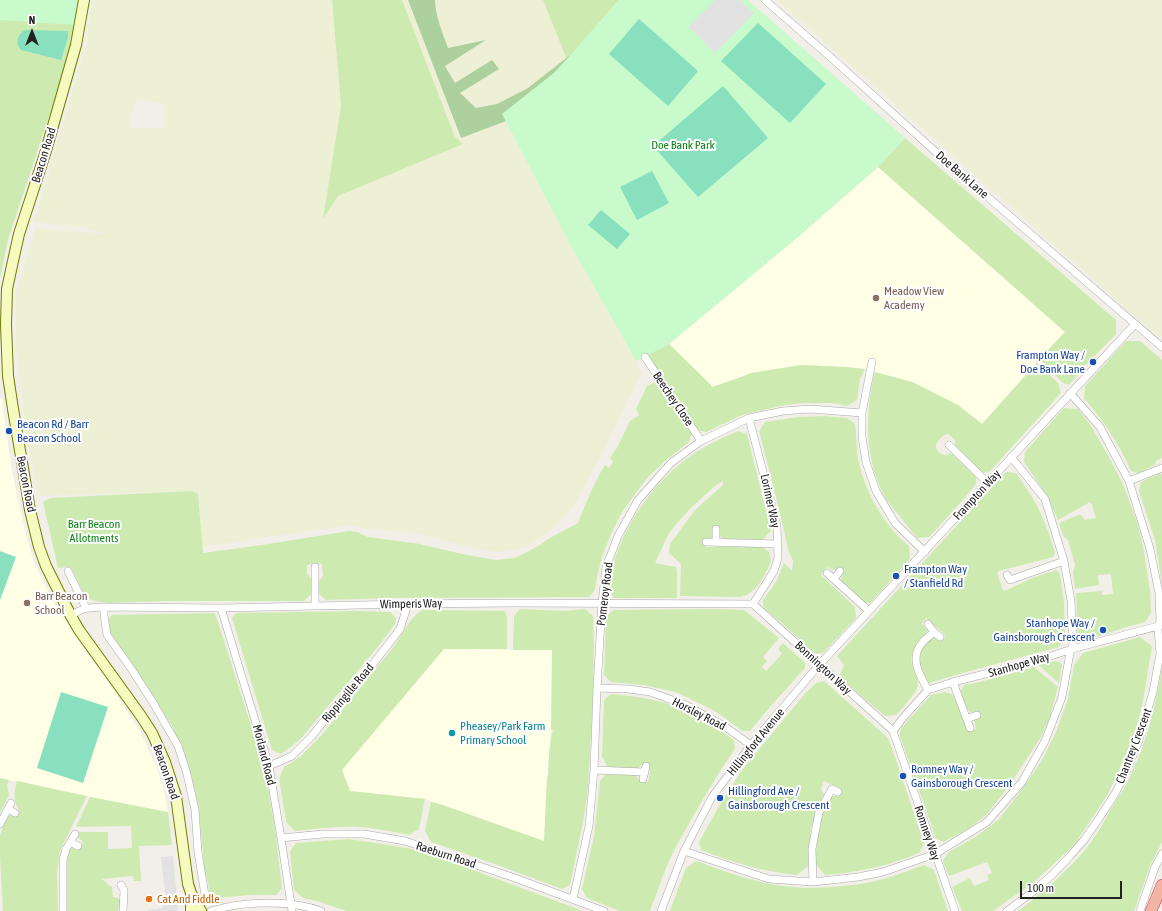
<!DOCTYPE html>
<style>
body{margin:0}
#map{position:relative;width:1162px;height:911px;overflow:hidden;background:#f2efe9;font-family:"Asap Condensed",sans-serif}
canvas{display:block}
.north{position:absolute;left:12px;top:12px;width:40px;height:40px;-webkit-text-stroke:3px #fff;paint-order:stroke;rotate:0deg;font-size:11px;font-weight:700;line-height:16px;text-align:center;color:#222}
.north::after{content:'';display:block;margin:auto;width:14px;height:18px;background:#222;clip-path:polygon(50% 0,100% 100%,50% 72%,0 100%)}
.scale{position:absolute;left:1020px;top:881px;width:102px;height:18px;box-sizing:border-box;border:2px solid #222;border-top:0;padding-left:5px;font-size:12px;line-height:14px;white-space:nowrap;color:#222;-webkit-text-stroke:3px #fff;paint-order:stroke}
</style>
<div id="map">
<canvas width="1162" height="911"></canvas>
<div class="north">N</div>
<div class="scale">100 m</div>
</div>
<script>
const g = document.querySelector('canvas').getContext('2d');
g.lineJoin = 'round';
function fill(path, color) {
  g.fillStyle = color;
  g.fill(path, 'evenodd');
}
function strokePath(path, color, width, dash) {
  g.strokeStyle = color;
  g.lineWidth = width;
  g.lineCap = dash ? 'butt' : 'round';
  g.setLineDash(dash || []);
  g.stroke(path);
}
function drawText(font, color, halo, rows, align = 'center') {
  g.font = font + ' "Asap Condensed",sans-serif';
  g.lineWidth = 4;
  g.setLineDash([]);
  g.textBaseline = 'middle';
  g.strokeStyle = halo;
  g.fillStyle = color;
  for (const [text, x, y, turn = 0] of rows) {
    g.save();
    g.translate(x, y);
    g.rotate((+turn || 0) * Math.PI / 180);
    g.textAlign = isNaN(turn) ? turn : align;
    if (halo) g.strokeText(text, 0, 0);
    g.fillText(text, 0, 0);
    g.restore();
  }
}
fill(new Path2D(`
 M878 167 1065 332 1039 359 982 424 958 405 913 382 875 372V364L870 362 865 369 846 367 801 365 751 373 712 387 710 384 669 344 798 237Z
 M0 398 2 400 11 466 18 500 27 539 35 565 56 607 114 691 142 735 158 771 164 790 168 812 46 788 0 778Z
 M444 649 552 650V723L548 769 544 841 425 799 350 791 342 770 420 676Z`), '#ffffe5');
fill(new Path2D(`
 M92 0H332L341 106 324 218 338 196 463 144 455 137 402 0H543L567 60 502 114 571 246 642 373 600 458 573 507 554 528 527 547 499 552 467 547 416 533 368 529 349 525 202 547 198 494 192 491 39 496 27 439 16 348V294L35 228 107 234 87 228 34 222 86 44ZM136 99 164 103V129L128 127Z
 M777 0H1162V340Z`), '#eef0d5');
fill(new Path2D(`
 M79 0 72 43 67 62 8 240 0 278V6Z
 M332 0H402L455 137 463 144 338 196 323 219 341 106Z
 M543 0H619L567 60Z
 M905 138 1116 320V334L1081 370 1069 385 1063 383 1039 359 1065 332 878 167Z
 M1126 341H1140L1162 360V458L1156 461 1155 465 1138 473 1131 471C1120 445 1103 420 1084 398L1085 386Z
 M669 344 710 384 712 387 739 378 751 373 801 365 846 367 865 369 860 379 857 400 847 406 834 403H803L785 405 742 415 706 432 697 430 647 355Z
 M1037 363 1058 383 1061 393 990 471 980 473 955 448V440L948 434 944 435C941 438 937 441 936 445 935 449 940 454 944 455 946 455 949 454 951 453L976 477V484L962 501 929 537 917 538C910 530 905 522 898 514 893 508 887 502 884 495 864 457 865 412 875 372L912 382 958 405 982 424Z
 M655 382 660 384 692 433 689 442 665 461 649 476 635 494 622 512 611 534 602 557 597 577 595 590 589 597 393 598 326 600 318 593 319 581 323 576 322 564 314 563 307 565V574L312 579V593L304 601H167L108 603 95 601 90 599 84 594 71 567 58 568 43 502 50 498 192 491 198 494 203 553 262 545 349 531 357 532 368 537 420 544 462 554 496 560 514 558 523 554 540 545 548 539 578 523C586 503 594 483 605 465L609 468 613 462 610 458 617 448 630 421 639 415 636 409 647 386Z
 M1064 408 1078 409 1091 426 1109 457 1123 484 1137 522 1143 546 1150 591 1151 613 1145 622 1127 627 1086 640 1078 636 1076 593 1102 591V595L1113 594 1111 574 1098 575 1099 585 1075 589 1073 572 1075 565 1068 540 1063 536 1059 523 1078 515H1081L1085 520 1096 518 1092 505 1090 502 1058 520 1045 493 1024 462 1025 452Z
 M824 416 847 418 855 424C857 437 856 450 859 463 866 494 885 527 909 546L910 559 870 603 860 602 844 586 841 579 843 573 838 568 834 570 827 567 821 575 855 607 856 618 823 653 815 654 785 626 765 609 763 606V600L776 582 784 563 792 571 793 561 788 549 779 509 759 431 765 422 798 417Z
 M738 431 747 434 771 531 762 540 724 539 720 536V527H713V537L708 540 705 545 706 547 761 546 769 552 771 561C765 575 757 594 740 597L680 596 681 564 669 553 670 544 695 510 723 485V481L715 486 693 506 677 523 668 535 655 563 676 567 677 571V598H614L608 589C611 574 614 559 620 545 634 511 661 476 692 455 706 445 722 438 738 431Z
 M1006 472 1016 473C1023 483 1030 493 1036 504 1044 519 1050 536 1055 553L1053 557 999 571 997 573 1002 588 1004 591 1007 590 1032 578 1056 570 1060 574 1064 603 1065 636 1059 647 966 672 929 683C925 680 924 677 922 672 921 669 920 666 919 663 917 653 926 639 936 637L939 640 945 638 944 634 926 618 922 623C923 626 927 629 927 631 927 636 914 648 912 655 909 667 921 677 917 688 915 695 901 709 896 715L885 716 839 677 844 665 837 656Z
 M1160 473 1162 475V584L1155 540 1139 491 1141 482Z
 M520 609 564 611 585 609 593 616 594 641 593 700 588 787 584 817 570 885 562 889 492 863 431 842 425 831 431 802 443 805 544 841 547 778 549 772H548C549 758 549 743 553 730L551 729 552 650H513L514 619V616Z
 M715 609 744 610 779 638 763 657 767 661 762 667 766 671 782 654 778 649 783 643 805 663V668L769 708 750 731H742L721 715 709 708 676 692 643 685 611 682 604 675 606 616 614 610Z
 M422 610 505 611 507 618V649H444L342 770 350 791 425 799 419 829 409 835C392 831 374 828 357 827 336 826 316 829 295 831L286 822V820L279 779 284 767 300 757 321 736 392 649C402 636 408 619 422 610Z
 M358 611 391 612 396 619 395 624 376 649 303 736 297 742 281 754 272 750 232 618 236 613Z
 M214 613 217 619 257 744 267 781 276 836 282 888 276 895H250L216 898 209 892 208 881 205 873 198 805 192 779 187 761 172 726 109 631V619L110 616 112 615Z
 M1140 637 1152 646 1143 701 1139 718 1129 748 1108 794 1075 844 1034 882 993 911H962L952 887 970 878 974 886 989 880 987 875 992 873 987 862 949 876 944 865 943 860 949 852 977 836 998 820 1014 800 1032 775 1043 758 1056 732 1068 699 1074 665 1083 653Z
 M1055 661 1059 662 1062 665 1059 683 1038 665Z
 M1034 667 1058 687 1050 717 1041 737 1009 786 987 814 971 827 944 842 936 839 900 736V732L902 727 931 695 945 692 953 695 969 732 976 729 974 721 979 718 977 711 972 713 967 709 960 693 964 685 980 682Z
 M1162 667V842L1150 866 1134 911H1018C1042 893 1065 873 1085 850 1094 839 1102 826 1108 814 1116 800 1126 787 1132 772 1148 739 1156 703 1162 667Z
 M824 681 888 738 894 754 924 843 919 853C889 866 858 872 825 875L815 863C817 841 819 816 830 797L838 795 840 789 824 781 821 789 824 794 816 813 811 828 808 866 797 875C764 872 732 862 701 850L699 842 723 799 742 770 803 696 816 683Z
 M611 694C639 696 667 701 692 713 707 720 720 730 734 740L735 749C714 779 696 811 678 843 666 864 659 888 650 911H620L587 898 582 889 594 836 600 781 607 773 636 775 640 781 648 782C649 777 651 768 648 764H642L637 769 608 767 602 757 604 700Z
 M0 778 9 780 7 786 9 795 0 813Z
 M17 781 87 796 60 851 57 871 58 911H3L0 857V835L6 818 11 815 16 816 19 810C13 801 14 791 17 781Z
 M90 797 168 812 172 845 139 846 141 881H134L133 876 102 879 110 886H112L113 897 118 898 121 901 118 911H66L65 857 69 847H80L83 842 78 837 77 832H108V849L132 848 131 826 76 827Z
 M348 839 383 844 412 849 438 857 583 911H346L317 901 303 898 294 890 290 851 296 843Z
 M696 861C731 874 767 887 805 888 817 888 830 887 842 886 852 885 862 884 872 882 890 878 907 871 924 865L934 870 948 911H670L686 868Z`), '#cdebb0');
fill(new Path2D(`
 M408 0H435C435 15 443 34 448 48L486 40 445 66 455 83 492 60 499 69 460 93 476 108 497 104 528 88 570 55 622 0 514 118 461 138Z`), '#add19e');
fill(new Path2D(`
 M0 0H79L75 25 0 20Z
 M619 0H748L905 138 878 167 798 237 669 344 636 361 571 246 502 114 555 72Z`), '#c8facc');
fill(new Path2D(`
 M639 19 698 71 668 106 609 54Z
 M758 23 826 84 790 123 721 61Z
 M25 30 68 31V37L61 60 21 50C15 44 17 34 25 30Z
 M723 86 768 138 698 197 653 146Z
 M652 171 669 203 637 220 620 187Z
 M601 210 630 234 617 249 588 225Z
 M0 551 16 557 0 600Z
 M61 692 108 707 83 783 37 768Z`), '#88e0be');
fill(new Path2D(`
 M715 0H740L754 13 715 53 689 27Z
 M173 856 178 910 177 911H148V910L162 908 166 900 161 857Z`), '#e2e2e2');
const minor = new Path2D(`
 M765 0 836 62 947 162 1162 347
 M645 357 701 441
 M872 362 862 413V437L866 462 876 491 895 523 925 552
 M749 418 777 526 778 558 774 571 753 604
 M949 445 988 483
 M1129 481 1162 468
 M716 529V541
 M706 542 777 544
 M315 567V606
 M68 571 86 608
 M827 573 869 611
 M1007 575 1010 580 1064 561
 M834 579 840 571
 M753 604 893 731 955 911
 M104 607V615L107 635 130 667 152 701 178 746 187 774 195 810 198 852 205 895
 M221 608 269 766 281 838 292 911
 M71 616C83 607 89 608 104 607L221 608 408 604 512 603 753 604
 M928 624 934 632
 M953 682 970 728
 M597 688 629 689 650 692 686 705 724 726 751 745
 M928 690C920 676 909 658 922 643 925 639 930 636 934 632L940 637
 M967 719 977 715
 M893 731 902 719 928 690 953 682 1036 661 1072 649 1162 625
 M269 766 292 756 311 737 336 706 366 673 400 629 408 604
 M594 770 645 772
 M643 779 646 766
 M8 809 15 813
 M0 824 11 803
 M281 838 323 834H364L405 841 515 878 604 911
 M70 842 78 846
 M684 851 769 879 813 882 858 877 883 872 935 854 987 822 1022 782 1045 741 1062 697 1070 653 1073 645 1071 601 1064 561 1045 499 1011 457
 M813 882 812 849 819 812 832 789 838 792
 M121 885 124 890 123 911
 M573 899 589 826 594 770 597 688 602 603 606 567 618 536 638 500 671 463 701 441 749 418 783 411 810 409 862 413
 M63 911V860L66 849 75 834
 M211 911C242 901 290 900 321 911
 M661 911 684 851 712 797 751 745 819 665 869 611 1135 324
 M1007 911 1030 894 1052 875 1070 856 1084 840 1100 817 1116 792 1126 772 1139 740 1153 692 1160 654 1158 629 1160 621 1159 593 1150 549 1129 481 1100 427 1070 393
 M1140 911 1155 867 1162 854`);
const secondary = new Path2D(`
 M84 0 76 45 45 154 19 234 13 261 7 289 6 325 8 376 13 409 30 510 39 547 46 566 71 616 79 630 141 716 152 733 165 762 176 796 188 884 191 893V911
 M192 895 201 911`);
const trunk = new Path2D(`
 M1151 911 1162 885`);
strokePath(minor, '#a9a9a9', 8);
strokePath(secondary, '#707d05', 12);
strokePath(trunk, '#dc2a67', 12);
strokePath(minor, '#fff', 7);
strokePath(secondary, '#f7fabf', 10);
strokePath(trunk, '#f2b4a3', 11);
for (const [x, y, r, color] of [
 [876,298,4,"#8d6e63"],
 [1093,362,4,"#1a4fb4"],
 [9,431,4,"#1a4fb4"],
 [896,576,4,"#1a4fb4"],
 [27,603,4,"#8d6e63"],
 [1103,630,4,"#1a4fb4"],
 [452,733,4,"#0f9aa8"],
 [903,776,4,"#1a4fb4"],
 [720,798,4,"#1a4fb4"],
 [149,899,4,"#e8710a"]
]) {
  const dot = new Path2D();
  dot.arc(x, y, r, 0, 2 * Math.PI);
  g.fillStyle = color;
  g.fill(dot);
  strokePath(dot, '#fff', 1.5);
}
drawText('12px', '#0c8416', '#fff', [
 ["Doe Bank Park",683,145],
 ["Barr Beacon",94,524],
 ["Allotments",94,538]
]);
drawText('12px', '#222', '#fff', [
 ["Beacon Road",44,155,-73],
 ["Doe Bank Lane",962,175,41],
 ["Beechey Close",673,399,56],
 ["Beacon Road",26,484,79],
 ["Frampton Way",977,495,-47],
 ["Lorimer Way",770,501,78],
 ["Pomeroy Road",605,594,-83],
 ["Wimperis Way",411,604,-1],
 ["Stanhope Way",1019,665,-16],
 ["Bonnington Way",823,668,43],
 ["Rippingille Road",348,693,-50],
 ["Horsley Road",699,714,27],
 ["Hillingford Avenue",756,742,-51],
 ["Chantrey Crescent",1134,746,-69],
 ["Morland Road",264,755,76],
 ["Beacon Road",166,772,71],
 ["Romney Way",927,833,71],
 ["Raeburn Road",446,855,18]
]);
drawText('12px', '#785e54', '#fff', [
 ["Meadow View",884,291],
 ["Academy",884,305],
 ["Barr Beacon",35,596],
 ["School",35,610]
], 'left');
drawText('12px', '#164399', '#fff', [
 ["Frampton Way /",1085,355,"right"],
 ["Doe Bank Lane",1085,369,"right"],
 ["Beacon Rd / Barr",17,424],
 ["Beacon School",17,438],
 ["Frampton Way",904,569],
 ["/ Stanfield Rd",904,583],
 ["Stanhope Way /",1095,623,"right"],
 ["Gainsborough Crescent",1095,637,"right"],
 ["Romney Way /",911,769],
 ["Gainsborough Crescent",911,783],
 ["Hillingford Ave /",728,791],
 ["Gainsborough Crescent",728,805]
], 'left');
drawText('12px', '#0d838f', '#fff', [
 ["Pheasey/Park Farm",460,726],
 ["Primary School",460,740]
], 'left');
drawText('12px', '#c56008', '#fff', [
 ["Cat And Fiddle",157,899]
], 'left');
</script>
